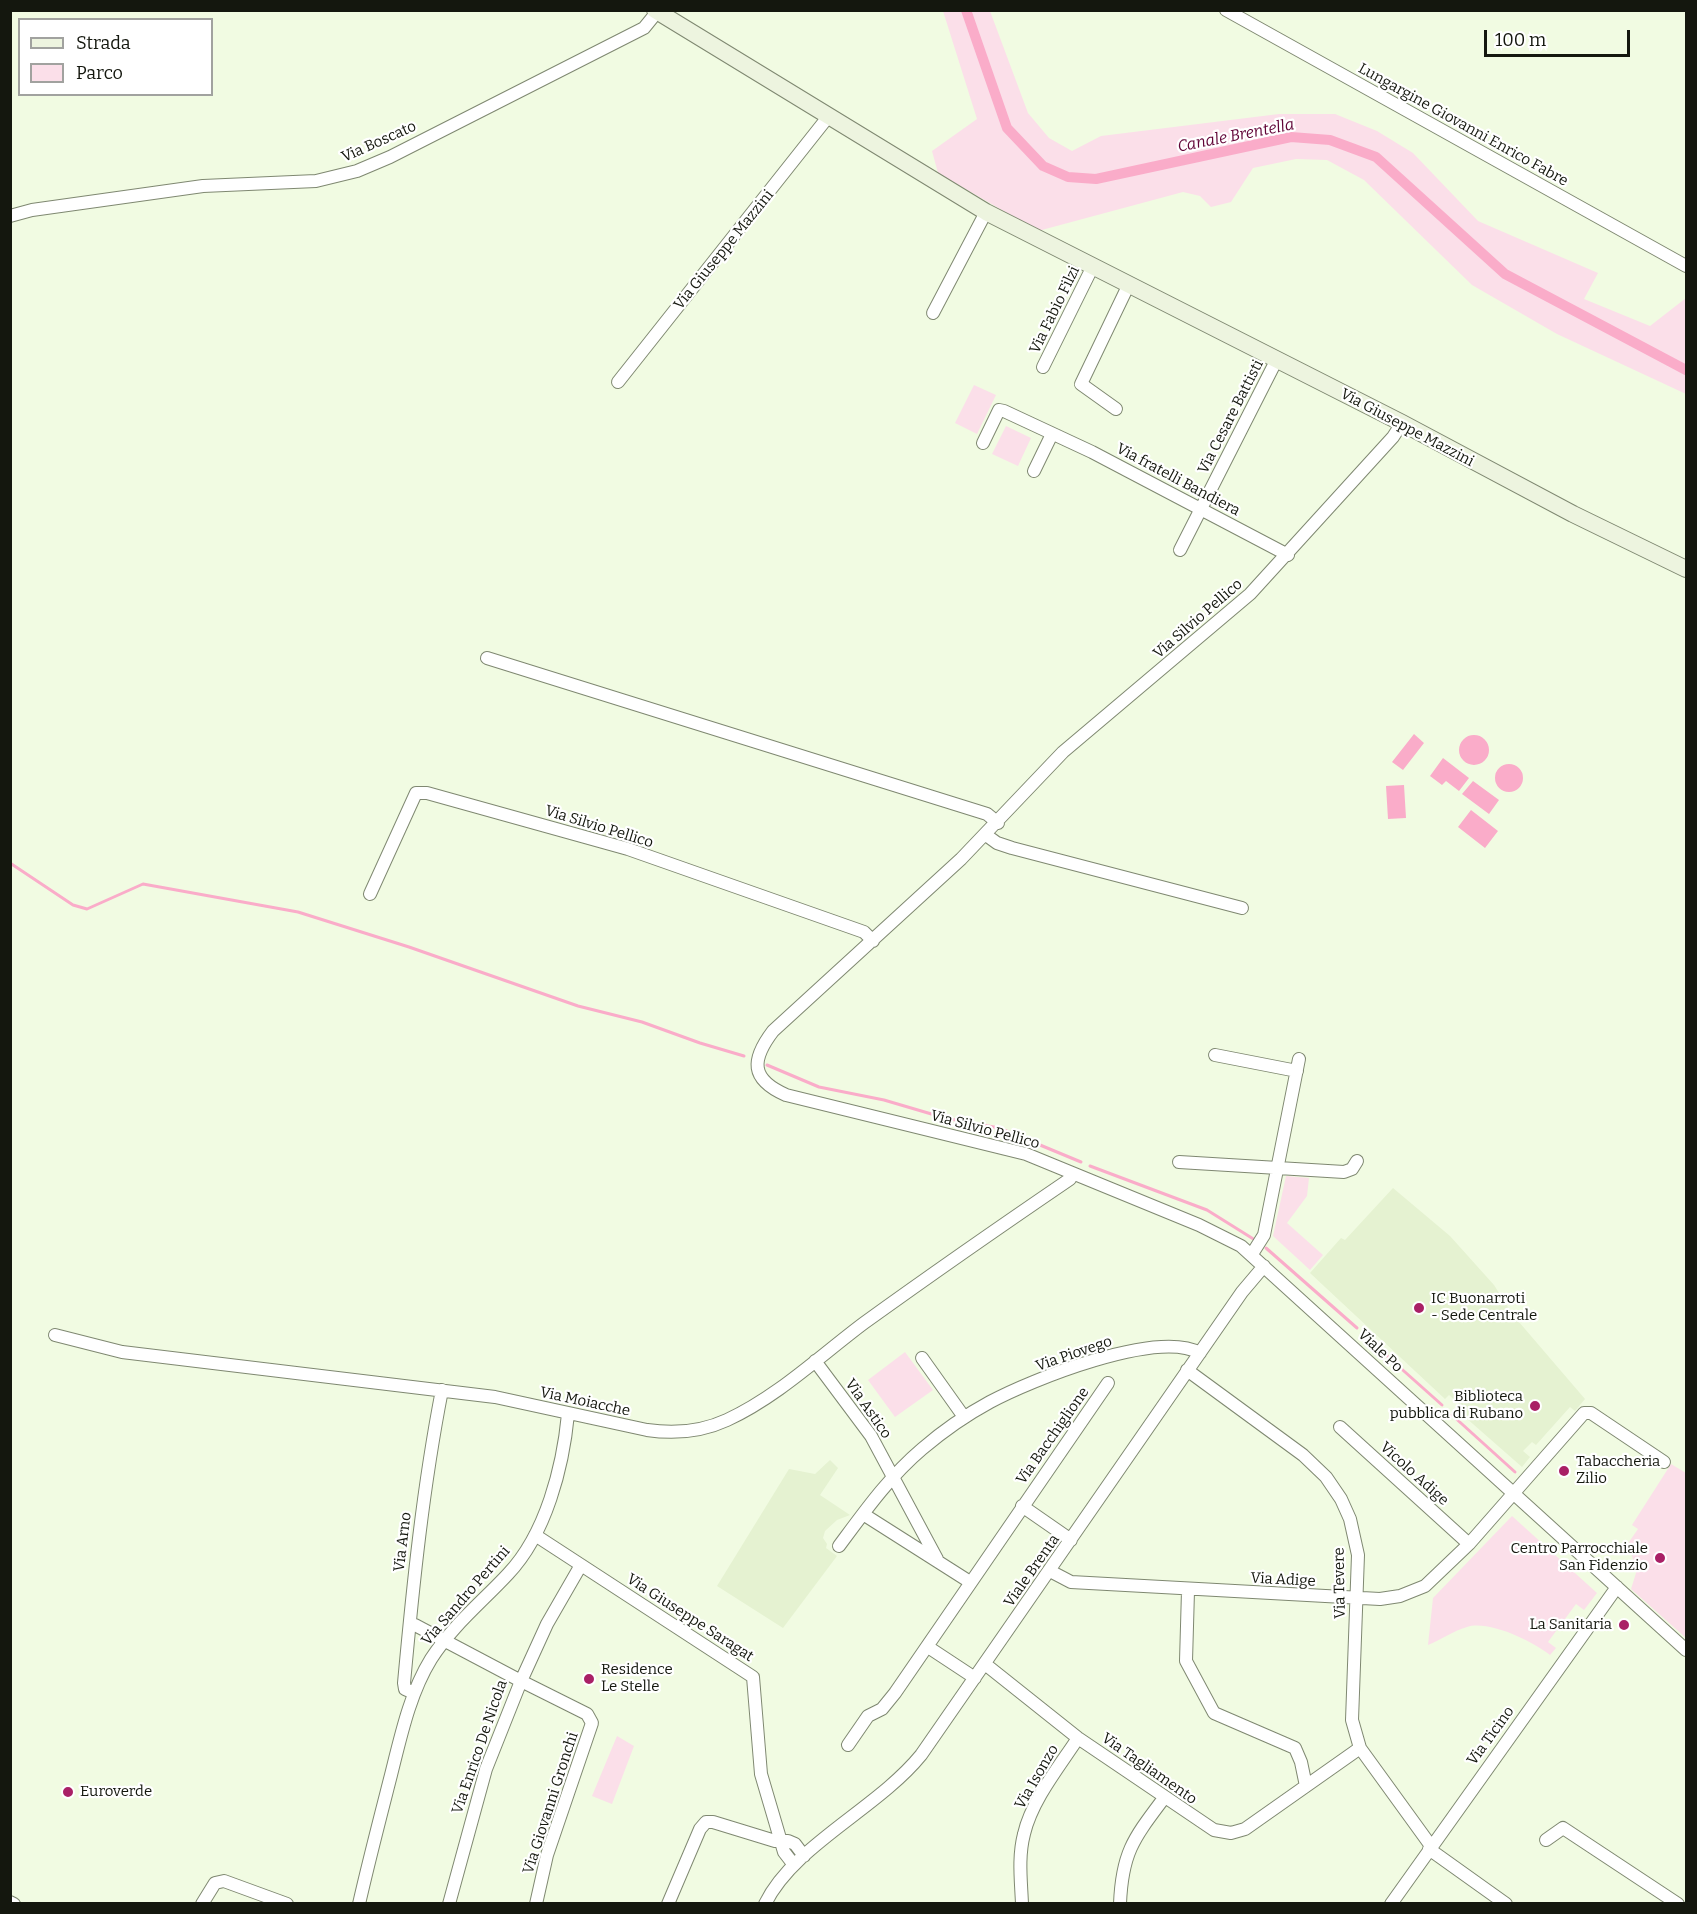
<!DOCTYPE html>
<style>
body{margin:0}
#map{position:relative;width:1697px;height:1914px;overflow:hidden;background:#f1fbe2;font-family:Bitter,serif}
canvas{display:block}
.frame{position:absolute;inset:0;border:12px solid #14170e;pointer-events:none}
.legend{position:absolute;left:18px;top:18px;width:195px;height:78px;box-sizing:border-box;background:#fff;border:2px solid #a1a29f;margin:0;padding:8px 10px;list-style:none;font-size:18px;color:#14170e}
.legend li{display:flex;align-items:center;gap:12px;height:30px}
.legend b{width:30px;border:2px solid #a1a29f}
.scale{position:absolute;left:1484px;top:30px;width:146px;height:27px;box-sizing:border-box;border:3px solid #14170e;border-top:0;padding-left:8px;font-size:18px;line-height:21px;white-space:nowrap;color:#14170e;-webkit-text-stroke:4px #fff;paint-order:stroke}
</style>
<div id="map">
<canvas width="1697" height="1914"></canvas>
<div class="frame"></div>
<ul class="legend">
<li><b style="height:8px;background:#edf4df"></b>Strada</li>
<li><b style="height:16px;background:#fbdfe9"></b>Parco</li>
</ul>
<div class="scale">100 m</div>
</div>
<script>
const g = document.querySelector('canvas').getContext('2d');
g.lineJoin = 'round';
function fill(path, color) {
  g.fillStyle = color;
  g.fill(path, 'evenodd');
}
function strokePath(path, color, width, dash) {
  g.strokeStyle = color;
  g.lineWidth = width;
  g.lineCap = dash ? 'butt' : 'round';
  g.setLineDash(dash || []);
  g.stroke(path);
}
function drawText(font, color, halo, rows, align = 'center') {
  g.font = font + ' Bitter,serif';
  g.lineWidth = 4.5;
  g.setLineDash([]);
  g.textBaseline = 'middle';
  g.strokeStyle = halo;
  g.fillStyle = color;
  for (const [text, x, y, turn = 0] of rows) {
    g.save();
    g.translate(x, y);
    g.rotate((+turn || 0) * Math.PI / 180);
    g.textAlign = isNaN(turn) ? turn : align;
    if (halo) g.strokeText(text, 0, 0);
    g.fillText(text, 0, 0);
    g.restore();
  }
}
fill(new Path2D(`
 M1393 1188 1450 1236 1494 1285 1513 1315 1585 1399 1575 1411 1570 1407 1536 1445 1532 1442 1523 1451 1530 1457 1522 1467 1457 1410 1459 1404 1449 1395 1445 1399 1310 1273 1341 1238 1345 1240Z
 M830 1460 838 1468 820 1495 850 1515 837 1520 825 1531 823 1538 827 1544 826 1548 837 1556 783 1628 717 1586 789 1469 815 1474Z`), '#e5f2d1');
fill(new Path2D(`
 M943 11H990L1028 113 1049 138 1072 151 1101 136 1279 114H1335L1377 131 1413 153 1478 221 1598 273 1584 299 1650 326 1686 298V394L1557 334 1472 285 1364 180 1327 160 1296 159 1253 168 1231 202 1211 207 1200 196 1183 192 1038 231 938 173 932 151 977 119Z
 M974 385 996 395 977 434 955 423Z
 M1006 426 1031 438 1018 466 992 454Z
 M1286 1176 1309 1178 1307 1196 1287 1223 1323 1255 1310 1270 1273 1236Z
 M905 1352 933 1390 895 1417 868 1380Z
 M1671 1464 1686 1473V1638L1631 1589 1636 1573 1629 1542 1638 1529 1632 1525Z
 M1512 1516 1597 1593 1584 1610 1576 1604 1548 1642 1556 1648 1550 1655C1532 1641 1489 1620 1467 1627 1453 1631 1440 1640 1428 1645L1433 1598Z
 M617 1736 634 1746 612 1804 592 1796Z`), '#fbdfe9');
fill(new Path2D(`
 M1414 734 1424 743 1403 770 1392 762Z
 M1459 750a15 15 0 1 1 30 0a15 15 0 1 1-30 0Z
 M1443 758 1469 778 1459 791 1446 781 1442 785 1430 776Z
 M1495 778a14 14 0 1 1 28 0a14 14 0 1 1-28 0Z
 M1473 781 1499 800 1489 814 1462 794Z
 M1404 785 1406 818 1388 819 1386 786Z
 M1471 810 1498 831 1485 848 1458 827Z`), '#faacc9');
strokePath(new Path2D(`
 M10 863 73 905 87 909 143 884 298 912 409 947 578 1006 642 1022 700 1043 744 1056
 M767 1065 819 1087 884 1100 945 1118 999 1128 1081 1162
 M1090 1166 1207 1210 1255 1240
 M1266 1248 1357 1328
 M1368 1339 1442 1405
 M1452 1415 1515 1472`), '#faacc9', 3);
strokePath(new Path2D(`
 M966 10 1007 128 1043 166 1068 177 1096 179 1291 137 1330 140 1376 157 1505 274 1686 370`), '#faacc9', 10);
const minor = new Path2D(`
 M1226 10 1686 266
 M10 216 32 210 203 186 316 181 357 171 390 157 644 28 657 12
 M933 313 986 212
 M1043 367 1093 266
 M618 382 828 117
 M1116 409 1081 384 1129 284
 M1402 423 1393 437 1250 594 1063 752 961 859 773 1031C751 1060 750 1079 786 1095L1026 1154 1199 1225 1241 1246 1686 1650
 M983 443 999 410 1004 411 1092 452 1288 555
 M1034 471 1052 434
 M1180 550 1276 361
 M487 658 987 814 998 823
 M986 835 997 843 1012 848 1242 908
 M370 894 416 793H427L628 849 864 932 873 941
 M1215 1055 1297 1071
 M1179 1162 1344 1172 1352 1169 1357 1161
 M1252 1254 1264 1235 1299 1059
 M55 1335 122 1352 495 1397 647 1430C674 1434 701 1432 727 1420 777 1397 820 1356 864 1323 932 1274 1001 1226 1070 1179L1072 1174
 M922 1358 964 1417
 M815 1361 871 1436 937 1559
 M1187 1370 1303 1455 1326 1477 1341 1499 1350 1519 1358 1555 1352 1720 1360 1748 1431 1846
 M1340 1427 1469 1544
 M1022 1506 1071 1540
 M863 1514 970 1582
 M535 1535 753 1677 761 1774 784 1852 794 1865
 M839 1546C865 1511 889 1477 922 1449 943 1431 966 1415 990 1402 1031 1380 1157 1329 1200 1353
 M1050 1571 1071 1582 1380 1599 1400 1596 1425 1586 1469 1544 1584 1413H1591L1664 1462
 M1188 1591 1186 1661 1214 1713 1295 1748 1301 1762 1306 1786
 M415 1625 521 1681 486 1769 449 1904
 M928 1647 975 1678
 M985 1664 1078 1738 1214 1830 1231 1833 1245 1829 1360 1748
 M414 1693 405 1689 404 1683C413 1585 423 1487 442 1390
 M848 1745 868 1716 882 1709 895 1693 1108 1383
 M1546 1840 1563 1828 1678 1904
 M1429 1849 1506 1904
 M10 1902 14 1904
 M202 1904 215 1883 224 1881 287 1904
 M359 1904C369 1860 380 1818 391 1775 401 1735 410 1693 431 1659 452 1626 482 1602 508 1574 546 1534 563 1467 568 1414
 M536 1904 547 1855 592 1723 587 1714 521 1681 547 1624 581 1565
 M668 1904 700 1829 706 1822H713L775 1841H788L795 1844 804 1856
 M765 1904C794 1845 877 1809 921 1755L1242 1292 1264 1266
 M1022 1904C1021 1880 1018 1857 1024 1834 1032 1800 1059 1767 1078 1738
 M1120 1904C1122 1852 1134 1838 1164 1798
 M1391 1904 1617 1587`);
const secondary = new Path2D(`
 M655 10 986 212 1402 423 1573 514 1686 569`);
strokePath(minor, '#7f8871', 14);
strokePath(secondary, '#7f8871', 18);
strokePath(minor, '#fff', 12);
strokePath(secondary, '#edf4df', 16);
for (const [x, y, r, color] of [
 [1419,1308,6,"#a92066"],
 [1535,1406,6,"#a92066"],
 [1564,1471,6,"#a92066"],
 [1660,1558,6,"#a92066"],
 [1624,1625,6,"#a92066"],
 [589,1679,6,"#a92066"],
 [68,1792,6,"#a92066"]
]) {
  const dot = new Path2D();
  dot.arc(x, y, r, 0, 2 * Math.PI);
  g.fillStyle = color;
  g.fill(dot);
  strokePath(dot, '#fff', 2);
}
drawText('15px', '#14170e', '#fff', [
 ["Lungargine Giovanni Enrico Fabre",1463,125,29],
 ["Via Boscato",379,142,-24],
 ["Via Giuseppe Mazzini",724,250,-51],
 ["Via Fabio Filzi",1055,310,-64],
 ["Via Cesare Battisti",1231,417,-63],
 ["Via Giuseppe Mazzini",1407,428,28],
 ["Via fratelli Bandiera",1178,480,28],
 ["Via Silvio Pellico",1198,619,-41],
 ["Via Silvio Pellico",599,827,17],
 ["Via Silvio Pellico",985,1130,15],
 ["Viale Po",1380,1351,43],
 ["Via Piovego",1074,1354,-19],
 ["Via Moiacche",585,1402,12],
 ["Via Astico",868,1409,55],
 ["Via Bacchiglione",1053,1436,-55],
 ["Vicolo Adige",1414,1474,42],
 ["Via Arno",403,1542,-83],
 ["Viale Brenta",1032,1571,-55],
 ["Via Adige",1283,1580,3],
 ["Via Tevere",1340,1583,-91],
 ["Via Sandro Pertini",466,1596,-49],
 ["Via Giuseppe Saragat",690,1618,33],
 ["Via Ticino",1491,1736,-54],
 ["Via Enrico De Nicola",480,1747,-71],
 ["Via Tagliamento",1149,1769,35],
 ["Via Isonzo",1037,1777,-60],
 ["Via Giovanni Gronchi",551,1803,-72]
]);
drawText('15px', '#14170e', '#fff', [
 ["IC Buonarroti",1431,1299],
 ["- Sede Centrale",1431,1316],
 ["Biblioteca",1523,1397,"right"],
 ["pubblica di Rubano",1523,1414,"right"],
 ["Tabaccheria",1576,1462],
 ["Zilio",1576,1479],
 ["Centro Parrocchiale",1648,1549,"right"],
 ["San Fidenzio",1648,1566,"right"],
 ["La Sanitaria",1612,1625,"right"],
 ["Residence",601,1670],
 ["Le Stelle",601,1687],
 ["Euroverde",80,1792]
], 'left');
drawText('italic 16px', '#600336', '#fff', [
 ["Canale Brentella",1236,136,-11]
]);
</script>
